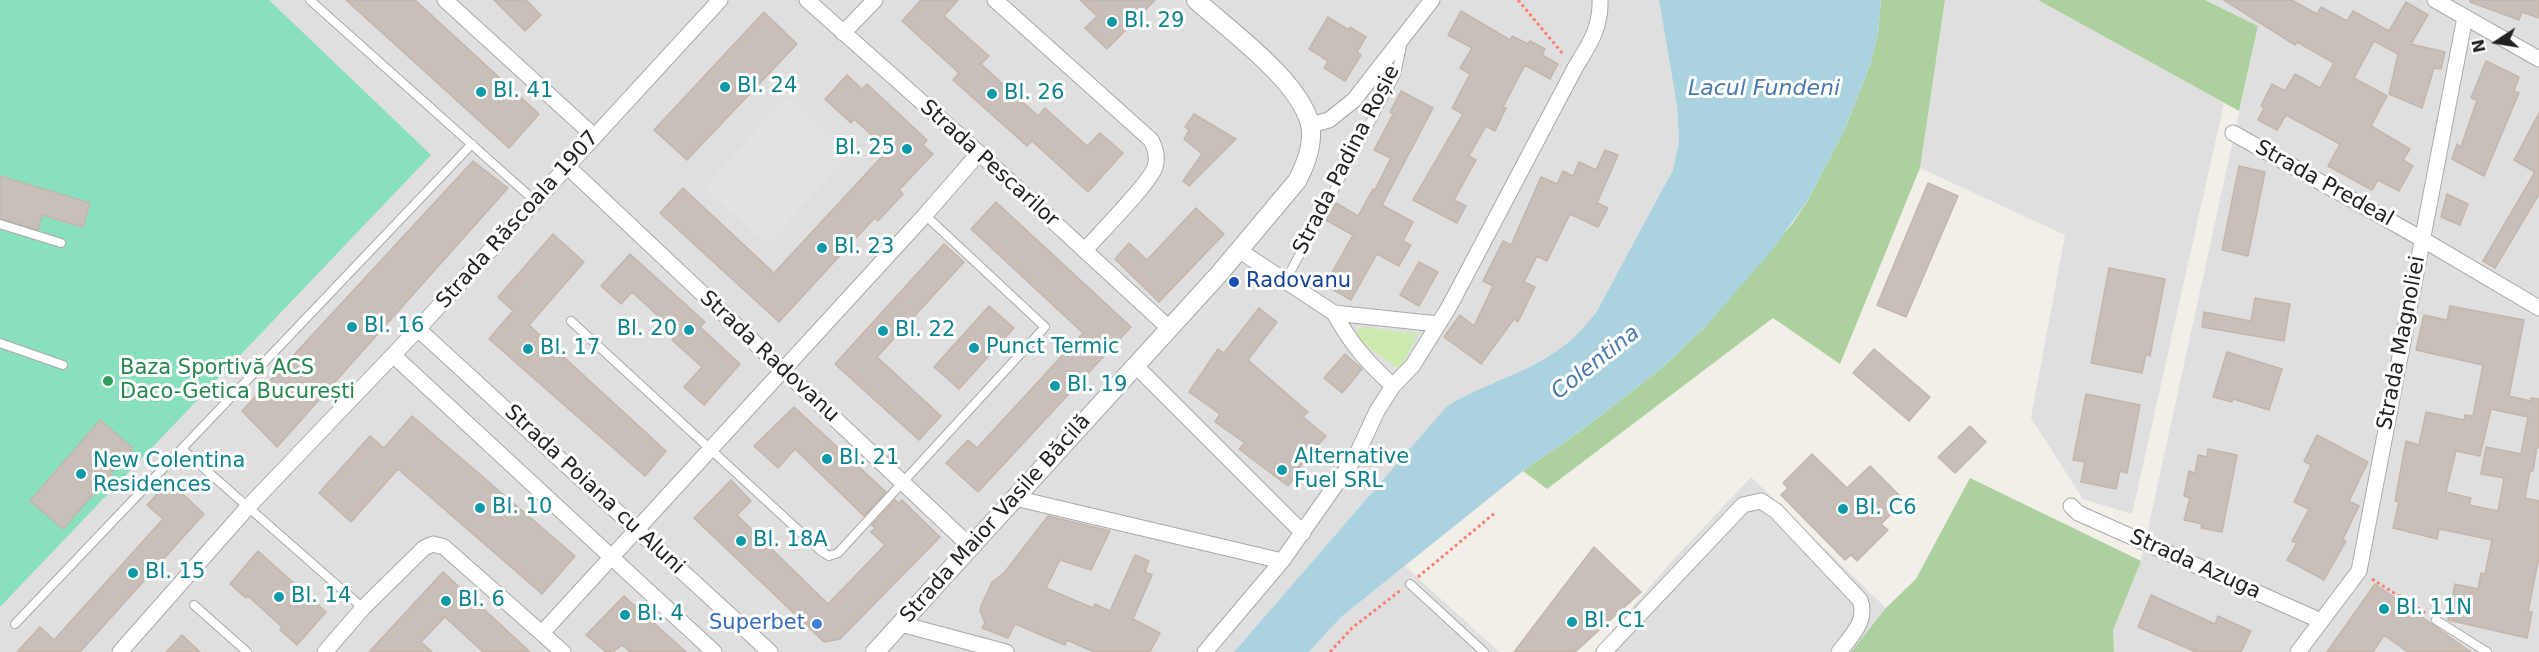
<!DOCTYPE html>
<meta charset="utf-8">
<style>
body{margin:0}
#map{position:relative;width:2539px;height:652px;overflow:hidden;background:#f2efe9;font-family:"DejaVu Sans",sans-serif}
canvas{display:block}
.north{position:absolute;left:2467px;top:12px;width:60px;height:60px;-webkit-text-stroke:4px #fff;paint-order:stroke;rotate:258deg;font-size:16px;font-weight:700;line-height:24px;text-align:center;color:#222}
.north::after{content:'';display:block;margin:auto;width:21px;height:27px;background:#222;clip-path:polygon(50% 0,100% 100%,50% 72%,0 100%)}
</style>
<div id="map">
<canvas width="2539" height="652"></canvas>
<div class="north">N</div>
</div>
<script>
const g = document.querySelector('canvas').getContext('2d');
g.lineJoin = 'round';
function fill(path, color) {
  g.fillStyle = color;
  g.fill(path, 'evenodd');
}
function strokePath(path, color, width, dash) {
  g.strokeStyle = color;
  g.lineWidth = width;
  g.lineCap = dash ? 'butt' : 'round';
  g.setLineDash(dash || []);
  g.stroke(path);
}
function drawText(font, color, halo, rows, align = 'center') {
  g.font = font + ' "DejaVu Sans",sans-serif';
  g.lineWidth = 6;
  g.setLineDash([]);
  g.textBaseline = 'middle';
  g.strokeStyle = halo;
  g.fillStyle = color;
  for (const [text, x, y, turn = 0] of rows) {
    g.save();
    g.translate(x, y);
    g.rotate((+turn || 0) * Math.PI / 180);
    g.textAlign = isNaN(turn) ? turn : align;
    if (halo) g.strokeText(text, 0, 0);
    g.fillText(text, 0, 0);
    g.restore();
  }
}
fill(new Path2D(`
 M0 0H1659L1677 106 1679 141 1673 170 1660 196 1597 311 1586 326 1553 356 1446 407 1234 652H0Z
 M1945 0H2038L2224 103 2132 514 2083 499 2031 418 2065 235 1920 168Z
 M2205 0H2539V652H1594L1671 562 1751 477 1886 608 1916 579 1970 478 2141 561 2258 26Z
 M1405 566 1499 652H1309L1341 617Z`), '#e0dfdf');
fill(new Path2D(`
 M1363 327 1418 334 1401 368 1398 369 1360 341 1357 337V329Z`), '#cdebb0');
fill(new Path2D(`
 M1881 0H1945L1920 168 1840 364 1773 318 1547 489 1523 471 1586 427 1662 368 1705 327 1793 223 1808 200 1845 129 1870 65 1878 34Z
 M2038 0H2205L2258 26 2239 111Z
 M1970 478 2141 561 2113 630 2114 652H1851L1886 608 1916 579Z`), '#add19e');
fill(new Path2D(`
 M0 0H269L431 155 0 607Z`), '#88e0be');
fill(new Path2D(`
 M787 96 850 154 767 245 704 187Z`), '#e2e2e2');
fill(new Path2D(`
 M1659 0H1881L1878 34 1870 65 1845 129 1808 200 1773 249 1705 327 1662 368 1586 427 1523 471 1381 585 1341 617 1309 652H1234L1446 407C1504 372 1553 371 1597 311L1673 170 1679 141 1677 106Z`), '#aad3df');
const building = new Path2D(`
 M346 0H415L539 114 509 148Z
 M494 0H526L541 15 525 31Z
 M921 0H958L944 16 989 56 981 64 1038 116 1045 108 1087 146 1100 133 1123 153 1088 192 1032 141 1027 146 953 80 959 73 902 21Z
 M1080 0H1155L1107 49 1085 28 1097 16Z
 M2224 0H2292L2317 14 2321 7 2347 21 2353 11 2389 31 2406 2 2428 15 2411 44 2445 52 2441 69 2434 68 2422 108 2389 94 2398 54 2374 41 2354 78 2387 96 2371 126 2410 149 2403 160 2413 166 2399 191 2378 180 2372 190 2328 166 2340 144 2286 115 2277 130 2258 120 2264 108 2261 106 2272 84 2285 91 2295 74 2320 88 2334 63 2297 42 2295 45Z
 M2470 0H2539V18L2522 12 2519 20 2470 2Z
 M1461 11 1510 40 1512 36 1528 44 1530 41 1545 49 1542 55 1558 64 1550 79 1525 65 1503 107 1506 108 1495 131 1486 126 1469 156 1476 160 1454 200 1466 206 1457 223 1413 200 1463 114 1452 108 1470 74 1460 68 1472 48 1448 35Z
 M764 12 797 44 687 160 654 130Z
 M1328 17 1349 30 1350 27 1366 37 1357 52 1361 55 1345 81 1324 68 1328 61 1309 49Z
 M2486 61 2519 77 2514 91 2519 93 2484 176 2452 159 2457 144 2461 147 2477 100 2471 98Z
 M847 75 862 89 867 84 927 140 923 145 933 154 899 190 903 194 878 221 875 218 868 225 779 322 660 213 683 188 774 273 888 150 854 119 851 123 825 99Z
 M1401 91 1433 108 1382 205 1413 222 1403 241 1411 245 1399 266 1377 254 1351 300 1325 285 1353 235 1326 220 1336 203 1358 216 1373 189 1375 190 1391 158 1374 150 1393 114 1390 112Z
 M2539 113V194L2495 268 2483 261 2535 172 2514 160Z
 M1194 114 1236 139 1189 186 1183 181 1202 154 1184 139 1189 130 1185 127Z
 M1605 150 1618 155 1597 203 1608 208 1598 227 1570 214 1547 261 1537 256 1524 282 1535 287 1518 322 1514 319 1481 364 1444 337 1460 315 1474 326 1493 286 1483 281 1503 241 1511 245 1541 177 1557 184 1563 171 1573 176 1579 162 1596 170Z
 M473 161 508 188 277 447 242 411Z
 M2239 166 2265 172 2248 256 2222 250Z
 M0 176 90 203 83 227 42 215 38 230 0 218Z
 M1928 183 1958 196 1906 317 1877 305Z
 M2447 194 2468 204 2460 225 2441 217Z
 M996 202 1131 327 978 492 946 463 968 440 977 448 1083 333 971 229Z
 M1196 208 1224 234 1159 302 1115 259 1129 243 1147 260Z
 M553 234 584 262 529 325 666 451 645 476 489 339 513 311 498 297Z
 M944 244 964 262 877 357 941 416 919 440 835 364Z
 M630 254 705 322 700 327 740 364 704 405 684 387 702 367 672 340 677 333 632 292 621 304 601 286Z
 M1419 262 1438 272 1419 306 1400 295Z
 M2109 268 2165 279 2150 356 2146 354 2142 373 2091 363Z
 M2255 298 2290 304 2284 341 2202 327 2204 312 2251 321Z
 M989 306 1014 328 959 389 934 367Z
 M2450 306 2524 320 2509 396 2531 401V398L2539 399V448L2537 447 2533 471H2530L2525 498 2539 501V556L2528 612H2532L2527 638 2448 620 2455 584 2478 589 2481 573 2485 574 2492 540 2439 529 2437 539 2393 528 2399 502 2395 501 2406 441 2419 445 2426 412 2464 420 2465 415 2473 416 2483 365 2416 350 2424 315 2447 320ZM2491 409 2528 417 2521 454 2486 447 2481 474 2504 478 2498 511 2469 505 2471 498 2446 492 2456 451 2480 456Z
 M1259 308 1277 322 1248 360 1308 412 1303 417 1326 436 1296 471 1298 473 1288 486 1239 449 1245 443 1215 422 1220 414 1189 392 1218 349 1224 353Z
 M1874 349 1930 397 1909 421 1853 373Z
 M2227 352 2282 369 2269 410 2233 399 2232 402 2213 397Z
 M1345 354 1362 369 1342 393 1324 378Z
 M2086 394 2140 405 2127 473 2120 471 2116 489 2081 482 2085 462 2073 460Z
 M794 407 886 492 864 516 795 449 778 468 754 446Z
 M412 416 575 556 542 594 398 469 351 522 319 493 370 436 384 448Z
 M100 420 133 448 63 529 30 501Z
 M1970 426 1986 442 1955 473 1938 457Z
 M2317 435 2368 462 2349 501 2359 506 2343 539 2346 541 2324 580 2287 560 2297 543 2292 541 2309 509 2294 502 2311 465 2304 461Z
 M2208 449 2237 455 2222 532 2201 528 2202 524 2184 520 2190 498 2184 496 2189 471 2195 473 2198 455 2207 457Z
 M1812 454 1847 488 1870 466 1900 496 1890 506 1894 511 1881 524 1888 530 1857 561 1851 555 1845 560 1781 495 1788 488 1783 483Z
 M731 480 751 501 737 515 828 604 885 545 871 532 875 528 872 525 895 500 899 503 902 500 940 537 840 639 824 642 694 518Z
 M169 481 204 514 80 652H17L40 627 54 640 163 519 147 505Z
 M1048 516 1110 531 1091 570 1060 560 1046 588 1093 608 1095 604 1110 611 1135 555 1149 561 1145 572 1152 575 1133 619 1160 633 1150 652H1094L1067 640 1065 645 1015 624 1008 638 982 628 985 623 980 611 981 606 992 582 1004 573Z
 M1594 547 1641 592 1575 652H1514Z
 M258 551 326 612 297 645 280 630 282 627 248 596 246 598 230 584Z
 M443 572 500 624 530 652H483L445 617 421 642 432 652H369Z
 M2375 584 2433 625 2471 652H2408L2384 635 2373 652H2327Z
 M2151 595 2215 624 2218 616 2251 631 2241 652H2196L2138 627Z
 M624 596 686 652H630L622 645 613 652H606L586 635Z
 M182 635 200 652H166Z`);
fill(building, '#c7bfb8');
strokePath(building, '#c4b6ab', 1.5);
const service = new Path2D(`
 M310 0 535 201
 M0 224 61 243
 M1286 280 1396 74 1402 46
 M571 321 821 551 829 556 838 553 1045 327 925 215
 M0 343 63 365
 M182 449 363 608
 M1410 584 1484 652
 M194 605 247 652
 M2436 620 2487 652
 M15 624 472 144`);
const minor = new Path2D(`
 M445 0 594 136
 M807 0 979 153 1170 329
 M995 0 1151 140C1156 149 1158 157 1155 167 1150 183 1099 234 1085 250
 M2435 0 2539 59
 M843 33 875 0
 M1310 125 1329 120 1354 100 1432 0
 M2233 133 2422 239 2539 308
 M567 166 971 547
 M1240 251 1334 313 1438 324
 M1334 313C1351 344 1367 362 1393 386
 M418 329 770 652
 M393 355 714 652
 M1136 366 1303 533
 M1015 498 1282 561
 M2071 506 2078 513 2321 621
 M901 624 1006 652
 M542 633 925 215 979 153
 M120 652 248 507 418 329 720 0
 M325 652 363 608 424 548 433 544 444 547 563 652
 M1205 652 1282 561 1356 456 1377 411 1393 386 1413 365 1449 307 1575 68C1589 45 1601 28 1600 0
 M1604 652 1743 505 1761 501 1776 511 1860 600C1868 621 1851 636 1839 652
 M2298 652 2359 571 2465 17`);
const tertiary = new Path2D(`
 M875 652 1219 274 1297 181C1306 164 1314 143 1310 124 1299 80 1229 30 1196 0`);
strokePath(service, '#a9a9a9', 10);
strokePath(minor, '#a9a9a9', 17);
strokePath(tertiary, '#a9a9a9', 20);
strokePath(new Path2D(`
 M1518 0 1563 54
 M1418 577 1496 512
 M2372 579 2427 614
 M1330 652 1352 628 1401 590`), '#fa8072', 3, [3, 3]);
strokePath(service, '#fff', 8);
strokePath(minor, '#fff', 15);
strokePath(tertiary, '#fff', 18);
for (const [x, y, r, color] of [
 [1112,22,6,"#0f9aa8"],
 [725,87,6,"#0f9aa8"],
 [481,92,6,"#0f9aa8"],
 [992,94,6,"#0f9aa8"],
 [907,149,6,"#0f9aa8"],
 [822,248,6,"#0f9aa8"],
 [1234,282,6,"#1a4fb4"],
 [352,327,6,"#0f9aa8"],
 [689,330,6,"#0f9aa8"],
 [883,331,6,"#0f9aa8"],
 [974,348,6,"#0f9aa8"],
 [528,349,6,"#0f9aa8"],
 [108,381,6,"#2e9e5b"],
 [1055,386,6,"#0f9aa8"],
 [827,459,6,"#0f9aa8"],
 [1282,470,6,"#0f9aa8"],
 [81,474,6,"#0f9aa8"],
 [480,508,6,"#0f9aa8"],
 [1843,509,6,"#0f9aa8"],
 [741,541,6,"#0f9aa8"],
 [133,573,6,"#0f9aa8"],
 [279,597,6,"#0f9aa8"],
 [446,601,6,"#0f9aa8"],
 [2384,609,6,"#0f9aa8"],
 [625,615,6,"#0f9aa8"],
 [1572,622,6,"#0f9aa8"],
 [817,624,6,"#3f7fe0"]
]) {
  const dot = new Path2D();
  dot.arc(x, y, r, 0, 2 * Math.PI);
  g.fillStyle = color;
  g.fill(dot);
  strokePath(dot, '#fff', 2);
}
drawText('21px', '#0d838f', '#fff', [
 ["Bl. 29",1124,22],
 ["Bl. 24",737,87],
 ["Bl. 41",493,92],
 ["Bl. 26",1004,94],
 ["Bl. 25",895,149,"right"],
 ["Bl. 23",834,248],
 ["Bl. 16",364,327],
 ["Bl. 20",677,330,"right"],
 ["Bl. 22",895,331],
 ["Punct Termic",986,348],
 ["Bl. 17",540,349],
 ["Bl. 19",1067,386],
 ["Alternative",1294,458],
 ["Fuel SRL",1294,482],
 ["Bl. 21",839,459],
 ["New Colentina",93,462],
 ["Residences",93,486],
 ["Bl. 10",492,508],
 ["Bl. C6",1855,509],
 ["Bl. 18A",753,541],
 ["Bl. 15",145,573],
 ["Bl. 14",291,597],
 ["Bl. 6",458,601],
 ["Bl. 11N",2396,609],
 ["Bl. 4",637,615],
 ["Bl. C1",1584,622]
], 'left');
drawText('21px', '#222', '#fff', [
 ["Strada Padina Roșie",1347,160,-63],
 ["Strada Pescarilor",989,164,42],
 ["Strada Predeal",2324,184,29],
 ["Strada Răscoala 1907",518,220,-48],
 ["Strada Magnoliei",2402,343,-79],
 ["Strada Radovanu",769,357,43],
 ["Strada Poiana cu Aluni",594,490,43],
 ["Strada Maior Vasile Băcilă",996,519,-48],
 ["Strada Azuga",2195,565,24]
]);
drawText('21px', '#164399', '#fff', [
 ["Radovanu",1246,282]
], 'left');
drawText('21px', '#27864d', '#fff', [
 ["Baza Sportivă ACS",120,369],
 ["Daco-Getica București",120,393]
], 'left');
drawText('21px', '#366cbe', '#fff', [
 ["Superbet",805,624]
], 'right');
drawText('italic 22px', '#4a7aab', '#fff', [
 ["Lacul Fundeni",1764,89],
 ["Colentina",1596,363,-38]
]);
</script>
